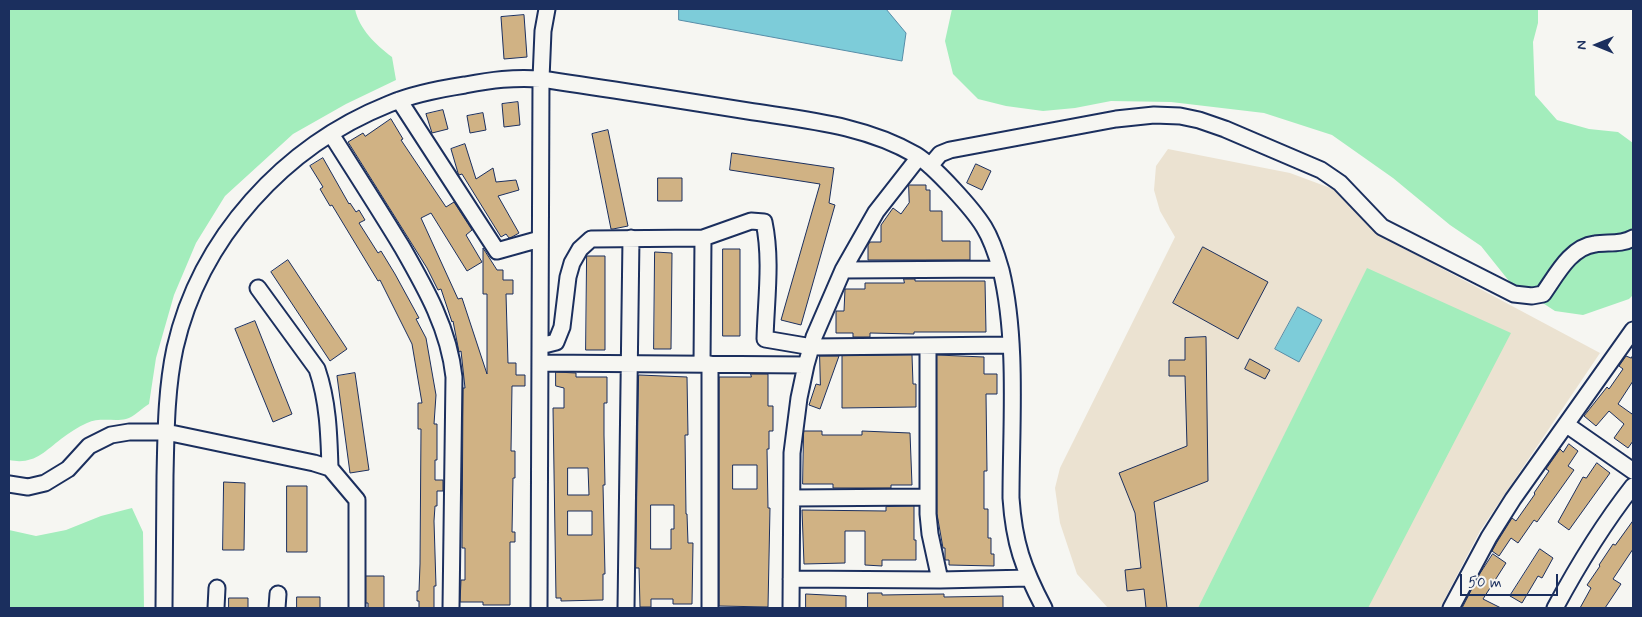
<!DOCTYPE html>
<style>
body{margin:0}
#map{position:relative;width:1642px;height:617px;overflow:hidden;background:#f6f6f2;font-family:Mynerve,sans-serif}
canvas{display:block}
.frame{position:absolute;inset:0;border:10px solid #1b2f5e;pointer-events:none}
.north{position:absolute;left:1572px;top:20px;width:50px;height:50px;-webkit-text-stroke:4px #f6f6f2;paint-order:stroke;rotate:270deg;font-size:14px;font-weight:700;line-height:20px;text-align:center;color:#1b2f5e}
.north::after{content:'';display:block;margin:auto;width:18px;height:22px;background:#1b2f5e;clip-path:polygon(50% 0,100% 100%,50% 72%,0 100%)}
.scale{position:absolute;left:1460px;top:574px;width:98px;height:22px;box-sizing:border-box;border:2px solid #1b2f5e;border-top:0;padding-left:6px;font-size:15px;line-height:18px;white-space:nowrap;color:#1b2f5e;-webkit-text-stroke:4px #f6f6f2;paint-order:stroke}
</style>
<div id="map">
<canvas width="1642" height="617"></canvas>
<div class="frame"></div>
<div class="north">N</div>
<div class="scale">50 m</div>
</div>
<script>
const g = document.querySelector('canvas').getContext('2d');
g.lineJoin = 'round';
function fill(path, color) {
  g.fillStyle = color;
  g.fill(path, 'evenodd');
}
function strokePath(path, color, width, dash) {
  g.strokeStyle = color;
  g.lineWidth = width;
  g.lineCap = dash ? 'butt' : 'round';
  g.setLineDash(dash || []);
  g.stroke(path);
}
fill(new Path2D(`
 M1168 149 1290 173 1333 189 1374 229 1394 243 1600 353 1480 531 1440 608H1108L1077 574 1060 523 1055 488 1060 468 1175 237 1160 211 1154 190 1156 166Z`), '#ebe2d1');
fill(new Path2D(`
 M9 9H355C359 29 376 45 392 57L396 80 346 104 293 134 225 196 196 243 174 295 156 358 149 404C142 408 134 417 126 419 115 422 100 417 87 423 78 427 69 433 61 439 43 453 33 465 9 460Z
 M952 9H1538V23L1533 42 1535 95 1557 120 1589 129 1618 132 1633 143V295L1629 299 1583 315 1555 311 1509 281 1481 246 1450 225 1393 178 1332 135 1264 113 1171 102 1111 101 1075 108 1043 111 1006 106 978 99 953 74 945 41Z
 M1367 268 1511 333 1368 608H1198Z
 M132 508 143 532 144 608H9V530L36 536 66 530 101 516Z`), '#a3edbc');
const water = new Path2D(`
 M679 9H886L906 33 902 61 679 20Z
 M1298 307 1322 320 1299 362 1275 349Z`);
fill(water, '#7dccd9');
strokePath(water, '#568da8', 1);
const building = new Path2D(`
 M524 15 527 57 504 59 501 17Z
 M518 102 520 125 504 127 502 104Z
 M443 110 448 129 432 133 426 114Z
 M483 113 486 130 470 133 467 116Z
 M391 119 403 139 401 140 446 207 454 202 472 230 466 235 482 262 467 271 431 213 421 218 458 299 462 298 487 374V294H483V248L497 270H503V280H513V294H506L508 363H516V375H525V386H512L511 451H515V478H513L512 532H515V542H510V605H483V602H460L461 580H465V548H462L463 388H465L461 351 459 352 453 321 452 322 441 289 438 290 427 268 348 142 363 133 365 136Z
 M608 130 628 226 613 229H611L592 134Z
 M465 144 476 179 493 168 496 182 516 180 519 190 498 196 519 233 512 237 509 238 506 234 501 237 462 174 459 175 458 173 451 149Z
 M732 153 834 168 829 203 835 205 801 325 781 320 820 184 730 170Z
 M323 158 349 204 350 203 356 212 359 210 365 220 359 223 378 253 381 251 395 274 419 318 416 319 426 338 436 395 434 424H437V460H435V480H443V491H437V506H435L434 521 436 586H434V608H419V601H417V591H419L420 564 421 429H418V403H422L412 344 380 280 378 281 332 205 330 206 320 189 323 187 310 166Z
 M976 164 991 171 982 190 967 183Z
 M658 178H682V201H658Z
 M909 185H926V190H930V211H942V241H970V260H868V245L870 242H881V225L893 208 901 214 909 203Z
 M1203 247 1268 282 1238 339 1173 303Z
 M723 249H740V336H723Z
 M655 252 672 253 671 349H654Z
 M587 256H605V350H586Z
 M288 260 347 349 330 361 271 272Z
 M904 279H915V281H985L986 332H914V334L870 333V337H853V333H836V311H844L845 289H865V283H904Z
 M255 321 292 414 273 422 235 329Z
 M1206 337 1208 481 1154 502 1167 608H1146L1144 589 1127 591 1125 570 1141 568 1135 513 1119 473 1187 446 1185 376H1169V360H1185V338Z
 M912 355 913 384H916V407L842 408V356Z
 M937 355 984 357V374H997V394H986L987 471H984V509H988V538H991V554H994V566L949 565V560H945V548H943L937 514Z
 M1633 355V381L1618 404 1632 414 1633 412V441L1628 448 1614 438 1624 424 1609 411 1596 426 1584 416 1607 387 1609 389 1623 369 1619 366 1626 356 1631 358Z
 M820 356H839L820 409 809 405 816 384 820 385Z
 M1250 359 1270 370 1265 379 1245 369Z
 M556 372 576 373V377H607V403H604V435L605 485H603L605 574H603V600L561 601V598H556L553 408H564V388L556 386ZM568 468H588L589 495H568ZM568 511H592V535H568Z
 M355 373 369 470 350 473 337 376Z
 M751 374H768V406H773V431H769V449H767L768 508H770L768 607 719 606V377H751ZM733 465H757V489H733Z
 M639 375 687 377 688 435H685L686 514H687L688 543H693L692 604H673V599H651V607H640L639 568H636ZM651 505H674V529H671V549H651Z
 M804 431H822V435H862V431L910 433 912 485H891V488H833V484H803Z
 M1569 444 1578 451 1568 466 1574 470 1537 522 1534 520 1518 543 1511 538 1499 556 1492 551 1497 542 1512 518 1516 521 1535 494 1534 493 1549 471 1546 469 1560 449 1563 452Z
 M1597 463 1610 473 1569 530 1558 522 1583 477 1586 478Z
 M224 482 245 483 244 550H223Z
 M287 486H307V552H287Z
 M914 506V540H916V560H882V566L865 565V531H845V563L804 564 802 510 886 511V507Z
 M1633 521V549L1613 579 1621 584 1605 608H1580L1591 588 1587 585 1600 566 1599 565 1613 544 1615 545Z
 M1540 549 1553 558 1542 578 1538 576 1522 603 1510 596Z
 M1493 554 1506 563 1483 599 1501 608H1462L1479 575Z
 M366 576H384V608H368V603H366Z
 M868 593H882V595L944 594V597L1003 596V608H868Z
 M806 594 846 596V608H806Z
 M297 597H320V608H297Z
 M229 598H248V608H229Z`);
fill(building, '#d0b284');
strokePath(building, '#1b2f5e', 1);
const minor = new Path2D(`
 M399 100 497 251 540 239
 M331 134C355 172 379 209 402 247 426 289 449 329 454 377L451 608
 M930 166 940 154 950 150 1116 119 1154 115 1180 116 1199 120 1225 129 1321 170 1340 183 1382 227 1514 294 1532 296 1543 294C1556 276 1570 247 1595 244 1608 242 1621 245 1633 238
 M843 270 1000 269
 M258 288 317 369C328 401 329 434 330 468
 M540 346 556 342 562 327 568 277 572 263 580 249 591 239 703 238 751 221 764 222C772 260 766 300 765 339L812 347 1011 345
 M928 346V514L930 534 940 580
 M540 363 806 365
 M702 364 703 238
 M1567 425 1633 471
 M9 484 28 487 45 483 68 469 89 446 111 435 129 432H166L314 463 330 468 357 500V608
 M792 498 928 497
 M791 579 940 580 1029 578
 M164 608C164 564 165 520 165 476 166 433 166 390 175 348 200 238 284 146 389 104 413 94 439 89 465 85 492 80 513 77 541 79L543 31 547 9
 M216 608 217 588
 M277 608 278 594
 M539 608 541 79C610 89 679 100 748 111 805 120 865 125 916 155 934 166 973 209 984 227 992 240 997 256 1001 270 1018 340 1011 426 1011 498 1014 543 1023 568 1044 608
 M626 608 631 238
 M710 608V364
 M791 608 792 453 799 398 806 365 814 337 843 270 876 212 919 157
 M1451 608 1489 537 1513 499 1633 330
 M1555 608C1577 567 1604 523 1633 486`);
strokePath(minor, '#1b2f5e', 19);
strokePath(minor, '#f6f6f2', 15);
</script>
